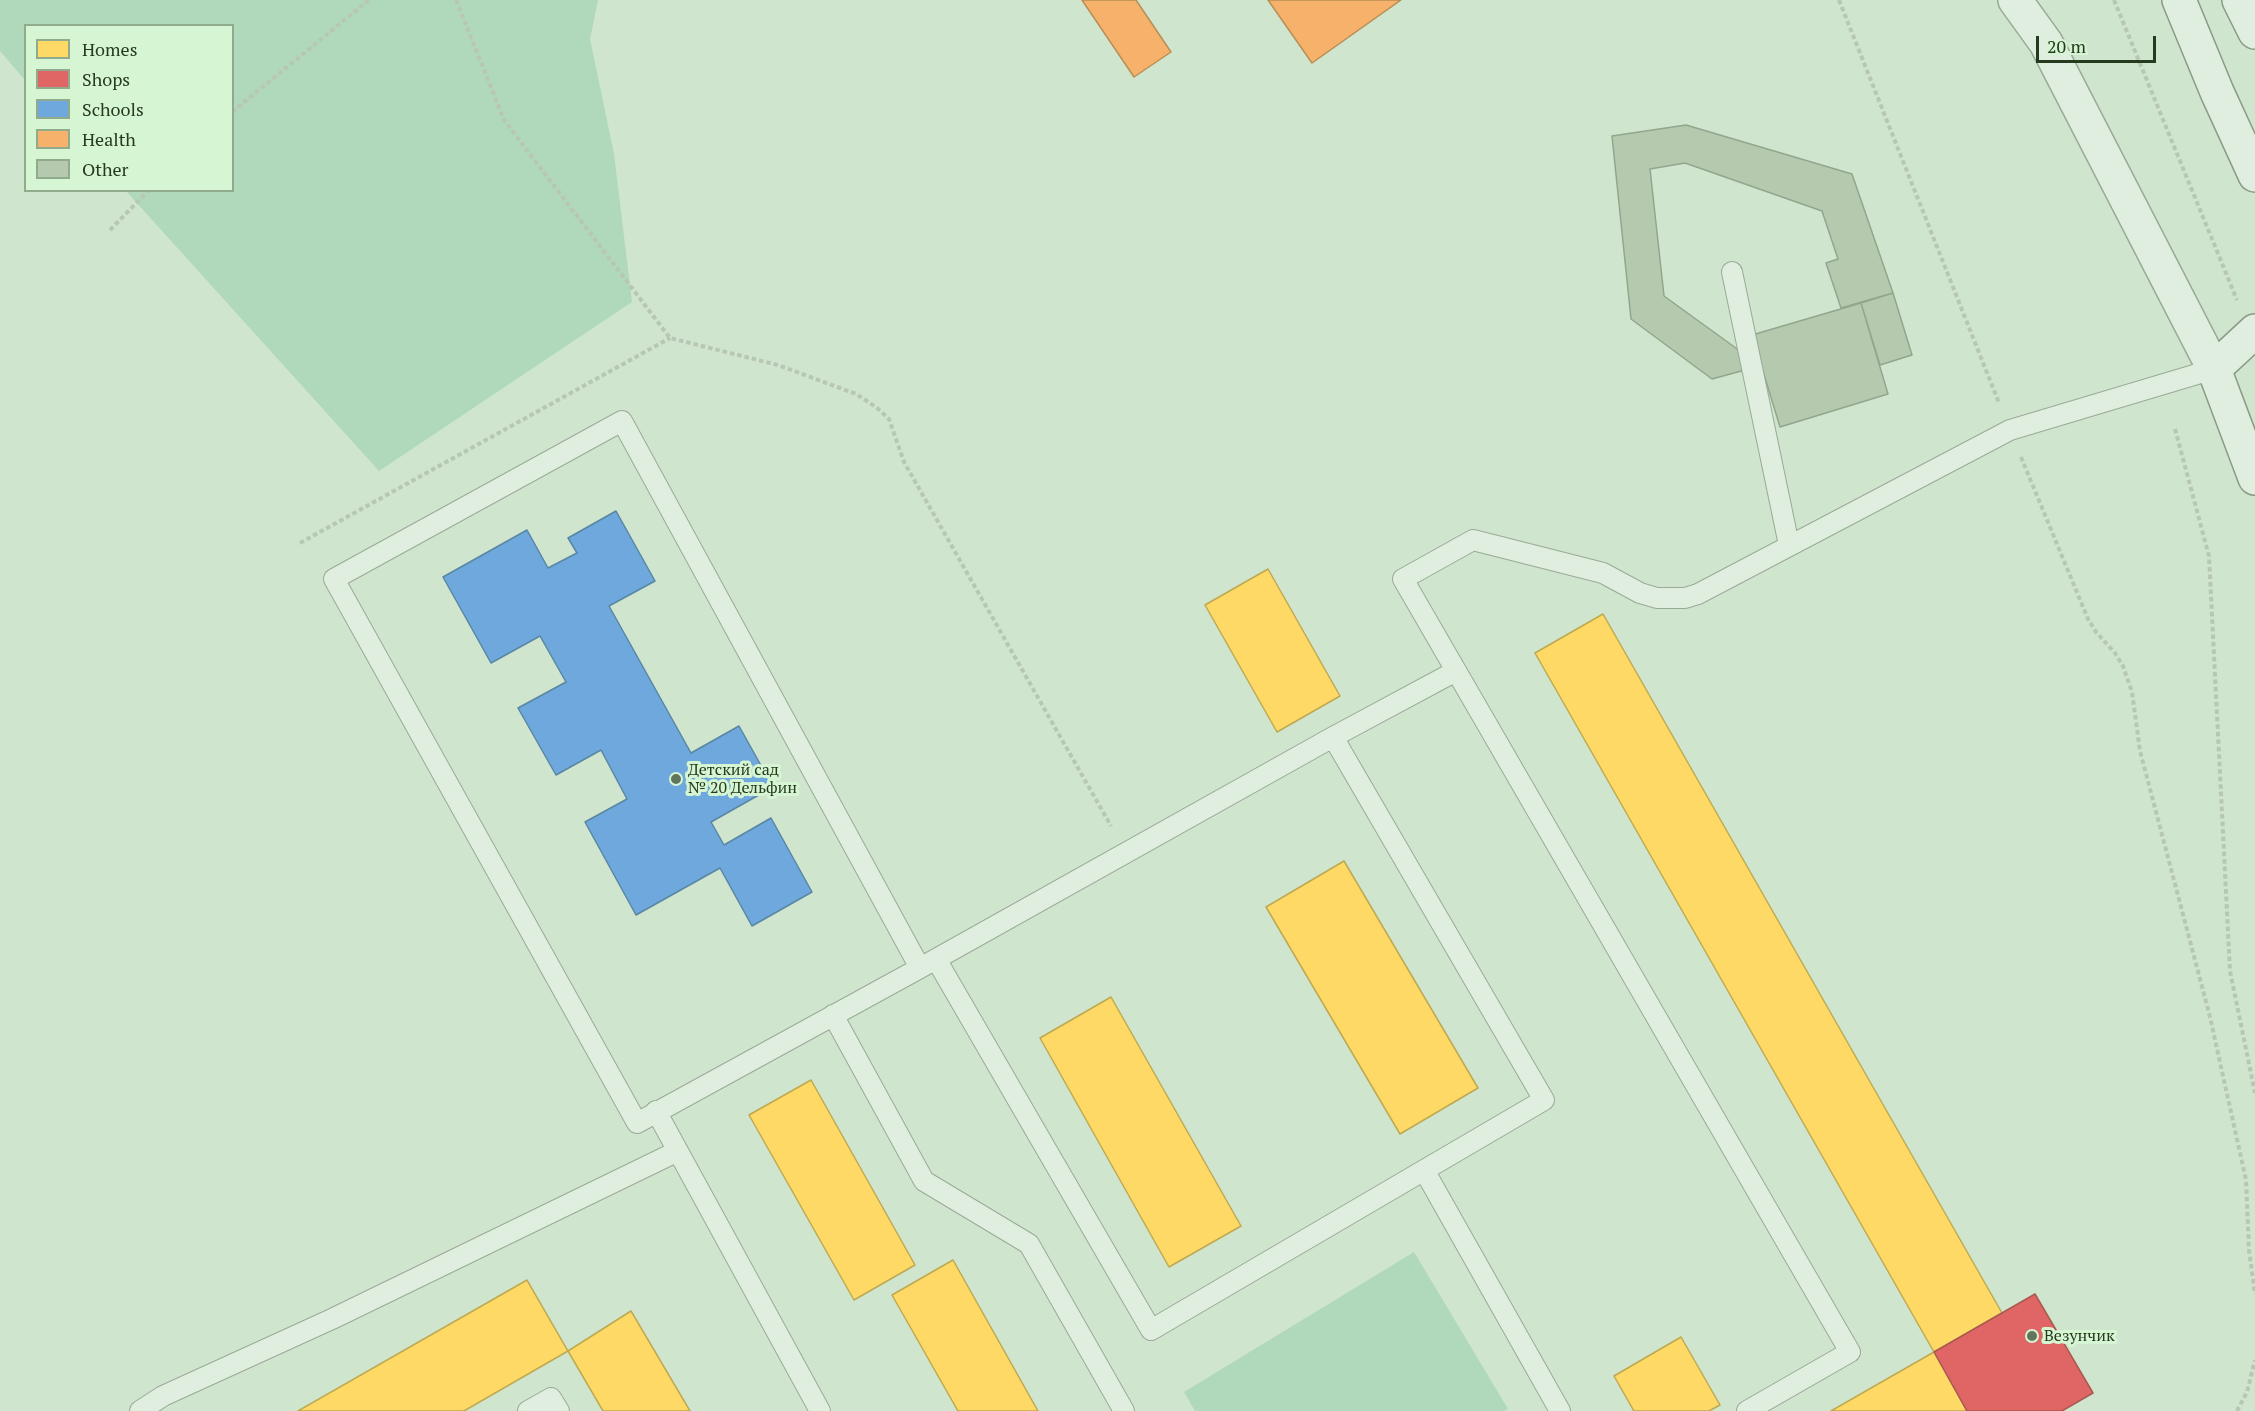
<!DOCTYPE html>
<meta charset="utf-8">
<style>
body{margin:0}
#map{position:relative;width:2255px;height:1411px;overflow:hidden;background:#cfe5ce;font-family:"PT Serif",serif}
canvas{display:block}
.legend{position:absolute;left:24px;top:24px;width:210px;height:168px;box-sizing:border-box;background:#d6f6d3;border:2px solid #90ab8b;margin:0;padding:8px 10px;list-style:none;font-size:18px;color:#263a1e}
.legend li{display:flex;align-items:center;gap:12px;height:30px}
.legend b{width:30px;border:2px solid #90ab8b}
.scale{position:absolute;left:2036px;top:36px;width:120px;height:27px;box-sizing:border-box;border:3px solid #263a1e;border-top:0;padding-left:8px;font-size:18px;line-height:21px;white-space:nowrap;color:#263a1e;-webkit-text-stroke:4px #d6f6d3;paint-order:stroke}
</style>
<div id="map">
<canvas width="2255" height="1411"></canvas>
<ul class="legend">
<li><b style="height:16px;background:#ffd966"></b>Homes</li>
<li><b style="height:16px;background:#e06666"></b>Shops</li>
<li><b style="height:16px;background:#6fa8dc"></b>Schools</li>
<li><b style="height:16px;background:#f6b26b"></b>Health</li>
<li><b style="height:16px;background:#b5c9ae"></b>Other</li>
</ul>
<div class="scale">20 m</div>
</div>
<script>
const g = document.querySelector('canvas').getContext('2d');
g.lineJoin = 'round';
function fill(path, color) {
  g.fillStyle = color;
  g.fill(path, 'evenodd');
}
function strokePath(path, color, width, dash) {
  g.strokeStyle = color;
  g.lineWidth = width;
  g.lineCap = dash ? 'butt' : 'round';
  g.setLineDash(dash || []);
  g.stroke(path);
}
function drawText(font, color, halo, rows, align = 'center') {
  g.font = font + ' "PT Serif",serif';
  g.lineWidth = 6;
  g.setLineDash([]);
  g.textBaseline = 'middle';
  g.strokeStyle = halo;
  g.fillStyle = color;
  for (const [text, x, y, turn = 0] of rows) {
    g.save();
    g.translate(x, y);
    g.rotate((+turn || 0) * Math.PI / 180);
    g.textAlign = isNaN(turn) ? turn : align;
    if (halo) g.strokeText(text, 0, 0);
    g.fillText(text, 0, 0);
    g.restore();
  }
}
fill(new Path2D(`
 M0 0H598L590 39 614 154 632 302 379 471 126 191 232 190V26H26L25 80 0 51Z
 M1414 1252 1508 1409 1504 1411H1195L1184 1392Z`), '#b0d8ba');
const homes = new Path2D(`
 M1268 569 1340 696 1277 732 1205 605Z
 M1603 614 2002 1313 1934 1352 1535 653Z
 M1344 861 1478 1088 1400 1134 1266 907Z
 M1111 997 1241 1226 1169 1267 1040 1038Z
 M811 1080 915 1265 854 1300 749 1115Z
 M953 1260 1038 1411H958L892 1295Z
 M527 1280 568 1351 464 1411H298Z
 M631 1311 690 1411H603L568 1351Z
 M1681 1337 1720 1405 1709 1411H1634L1614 1376Z
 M1934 1352 1967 1411H1831Z`);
fill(homes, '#ffd966');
strokePath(homes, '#bea950', 1.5);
const shops = new Path2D(`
 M2035 1294 2093 1393 2062 1411H1967L1934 1352Z`);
fill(shops, '#e06666');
strokePath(shops, '#a85950', 1.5);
const schools = new Path2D(`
 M616 511 655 581 609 606 691 753 739 726 773 787 711 822 724 845 771 818 812 892 752 926 720 868 636 915 585 822 627 799 601 750 556 775 518 708 566 682 540 636 491 663 443 577 527 530 548 568 577 553 568 538Z`);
fill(schools, '#6fa8dc');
strokePath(schools, '#5987a3', 1.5);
const health = new Path2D(`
 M1082 0H1136L1171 52 1134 77Z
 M1268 0H1401L1312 63Z`);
fill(health, '#f6b26b');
strokePath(health, '#b88e54', 1.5);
const building = new Path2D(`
 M1686 125 1852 174 1893 293 1841 308 1826 263 1838 259 1822 211 1685 163 1650 169 1664 296 1740 351 1745 370 1712 379 1631 319 1612 136Z
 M1893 293 1912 355 1880 365 1861 303Z
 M1861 303 1888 394 1780 427 1752 335Z`);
fill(building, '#b5c9ae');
strokePath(building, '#92a68d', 1.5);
const lane = new Path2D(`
 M1732 272 1789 545
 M936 959 1151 1330 1544 1100 1333 737
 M920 968 622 421 334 579 637 1123 920 968 1333 737 1456 671
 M833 1015 924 1181 1029 1244 1124 1411
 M656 1111 820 1411
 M1424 1170 1560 1411
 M140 1411 163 1396 332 1319 678 1151
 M528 1411 551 1398 559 1411
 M1747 1411 1850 1352 1403 579 1473 540 1603 573 1640 593 1657 598H1685L1698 594 2010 430 2214 369`);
const street = new Path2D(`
 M2015 0 2046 43 2214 369`);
const secondary = new Path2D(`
 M2179 0 2217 92 2255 175
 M2239 0 2255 32
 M2255 331 2214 369 2255 478`);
strokePath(lane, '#99aa97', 22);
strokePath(street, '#99aa97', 36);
strokePath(secondary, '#8a9a86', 36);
strokePath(new Path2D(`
 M456 0 504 120 670 338 778 365 856 394 876 407 889 419 904 462 1111 826
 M1839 0 1999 403
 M2114 0 2237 300
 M232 112 369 0
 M110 230 149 190
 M2175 429 2209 556 2230 971 2255 1093
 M2021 457 2088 619 2096 632 2115 653 2123 666 2132 692 2140 751 2210 1017 2246 1180 2249 1250 2255 1294
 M300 543 670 338
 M2237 1411 2247 1392 2255 1360`), '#b8c6b6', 4, [4.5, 3]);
strokePath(lane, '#e0eedf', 20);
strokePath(street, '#e0eedf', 33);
strokePath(secondary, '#e0eedf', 33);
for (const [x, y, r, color] of [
 [676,779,6,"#61765c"],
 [2032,1336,6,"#61765c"]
]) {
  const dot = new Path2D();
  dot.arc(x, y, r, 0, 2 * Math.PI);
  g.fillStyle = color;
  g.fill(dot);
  strokePath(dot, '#d6f6d3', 2);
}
drawText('16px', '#263a1e', '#d6f6d3', [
 ["Детский сад",688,770],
 ["№ 20 Дельфин",688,788],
 ["Везунчик",2044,1336]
], 'left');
</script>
